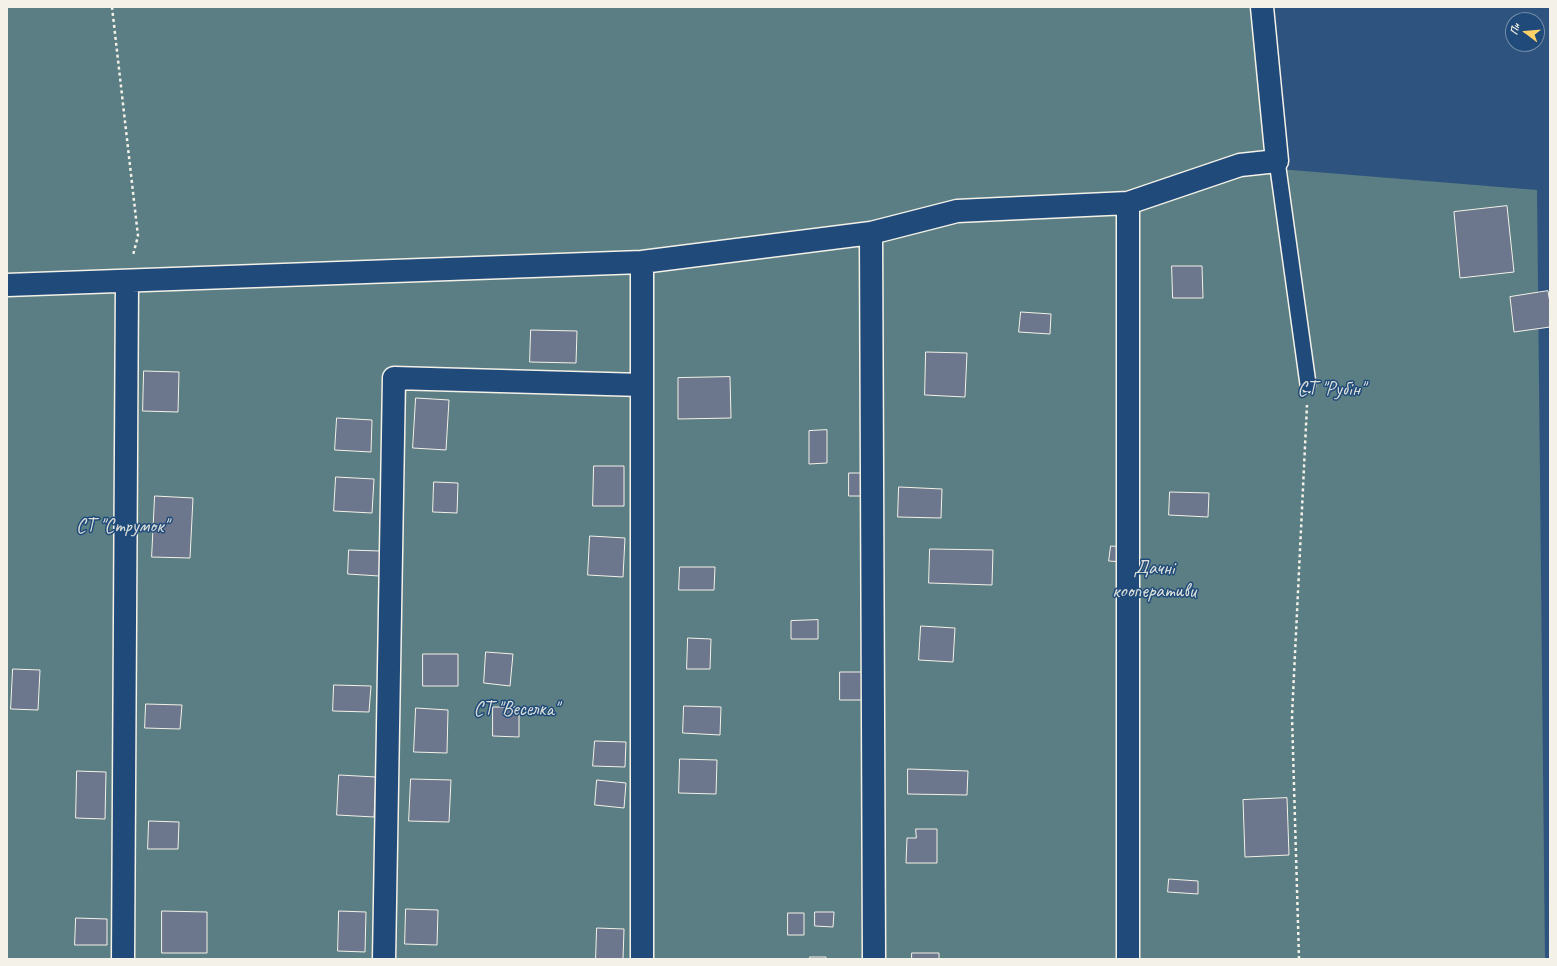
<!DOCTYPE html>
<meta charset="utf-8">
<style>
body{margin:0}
#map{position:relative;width:1557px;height:966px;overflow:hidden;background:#2e537e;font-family:Caveat,sans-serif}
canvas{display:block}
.frame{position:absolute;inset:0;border:8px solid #f4f1e8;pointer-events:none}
.north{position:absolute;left:1505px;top:12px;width:40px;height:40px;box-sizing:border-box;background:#1f4a7a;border:1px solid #748da6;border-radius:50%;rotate:286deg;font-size:11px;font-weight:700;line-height:16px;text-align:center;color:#f4f1e8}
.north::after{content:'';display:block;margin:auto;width:14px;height:18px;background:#ffd166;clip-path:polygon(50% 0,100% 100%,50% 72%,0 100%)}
</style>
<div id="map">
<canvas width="1557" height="966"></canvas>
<div class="frame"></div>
<div class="north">Пн</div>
</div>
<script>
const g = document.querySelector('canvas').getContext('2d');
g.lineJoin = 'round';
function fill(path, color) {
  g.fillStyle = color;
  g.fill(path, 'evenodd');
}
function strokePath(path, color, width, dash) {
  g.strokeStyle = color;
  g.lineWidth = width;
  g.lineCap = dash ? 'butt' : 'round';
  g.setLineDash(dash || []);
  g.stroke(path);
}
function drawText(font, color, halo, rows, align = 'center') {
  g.font = font + ' Caveat,sans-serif';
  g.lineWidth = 3;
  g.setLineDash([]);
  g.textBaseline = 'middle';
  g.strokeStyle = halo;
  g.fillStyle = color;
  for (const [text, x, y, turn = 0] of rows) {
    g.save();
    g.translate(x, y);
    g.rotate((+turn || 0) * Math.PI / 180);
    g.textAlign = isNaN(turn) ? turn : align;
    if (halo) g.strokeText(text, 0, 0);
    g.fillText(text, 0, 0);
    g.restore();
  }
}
fill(new Path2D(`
 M7 7H1262L1277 161 1242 166 1537 190 1545 959H7Z`), '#5a7e83');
const building = new Path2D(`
 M1507 206 1514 272 1460 278 1454 212Z
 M1172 266H1202L1203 298H1173Z
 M1548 291 1550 303V327L1514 332 1510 297Z
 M1021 312 1051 314 1050 334 1019 332Z
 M531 330 577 331 576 363 530 362Z
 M926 352 967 353 965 397 925 395Z
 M144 371 179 372 178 412 143 411Z
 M730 377 731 418 678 419V378Z
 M416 398 449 400 446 450 413 448Z
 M337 418 372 420 371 452 335 450Z
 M827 430V463L809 464V431Z
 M594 466H624V506H593Z
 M849 473H864V496H849Z
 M336 477 374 479 372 513 334 511Z
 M434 482 458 483 457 513 433 512Z
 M899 487 942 489 941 518 898 517Z
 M1170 492 1209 493 1208 517 1169 515Z
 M155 496 193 498 190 558 152 557Z
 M590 536 625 538 623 577 588 575Z
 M1111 546 1125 547 1123 562 1109 561Z
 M930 549 993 550 992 585 929 583Z
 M349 550 380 551 379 576 348 574Z
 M680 567H715L714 590H679Z
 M818 620V639H791V621Z
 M921 626 955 628 953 662 919 660Z
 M688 638 711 639 710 669H687Z
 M486 652 513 654 510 686 484 683Z
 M423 654H458V686H423Z
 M13 669 40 670 38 710 11 709Z
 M840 672H865V700H840Z
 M334 685 371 686 369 712 333 711Z
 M146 704 182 705 180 729 145 728Z
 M684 706 721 707 720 735 683 733Z
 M493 707H519V737L493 736Z
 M416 708 448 710 447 753 414 752Z
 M595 741 626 742 625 767 593 766Z
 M680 759 717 760 716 794 679 793Z
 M908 769 968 771 967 795 908 794Z
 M77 771 106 772 105 819 76 818Z
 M339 775 376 777 374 817 337 815Z
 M411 779 451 780 449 822 409 821Z
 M597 780 626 783 624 808 595 805Z
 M1287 798 1289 855 1245 857 1243 800Z
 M149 821 179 822 178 849H148Z
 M916 829H937V863H906L907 838H916Z
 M1169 879 1198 881V894L1168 892Z
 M406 909 438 910 437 945 405 944Z
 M162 911 207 912V953H162Z
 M339 911 366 912 365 952 338 951Z
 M815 912H834L833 927 815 926Z
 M788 913H804V935H788Z
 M76 918 107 919V945H75Z
 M597 928 624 929 623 959H596Z
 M912 953H939V959H912Z
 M810 957H826V959H810Z`);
fill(building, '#6c768c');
strokePath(building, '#f4f1e8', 1);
const service = new Path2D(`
 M1277 161 1308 384`);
const minor = new Path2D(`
 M1128 203V959
 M871 233 874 959
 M7 285 642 262 871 233 957 211 1128 203 1240 165 1277 161 1262 7
 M123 959 127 281
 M384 959 394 378 642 385
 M642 959V262`);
strokePath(service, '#f4f1e8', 18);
strokePath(minor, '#f4f1e8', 25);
strokePath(new Path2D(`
 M112 7 138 236 133 255
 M1299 959 1292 716 1307 405`), '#f4f1e8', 2.5, [3, 3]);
strokePath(service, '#1f4a7a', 15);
strokePath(minor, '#1f4a7a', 22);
drawText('20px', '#dde0d9', '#1f4a7a', [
 ["СТ \"Рубін\"",1331,390],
 ["СТ \"Струмок\"",122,527],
 ["Дачні",1154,569],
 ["кооперативи",1154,592],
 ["СТ \"Веселка\"",516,710]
]);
</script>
